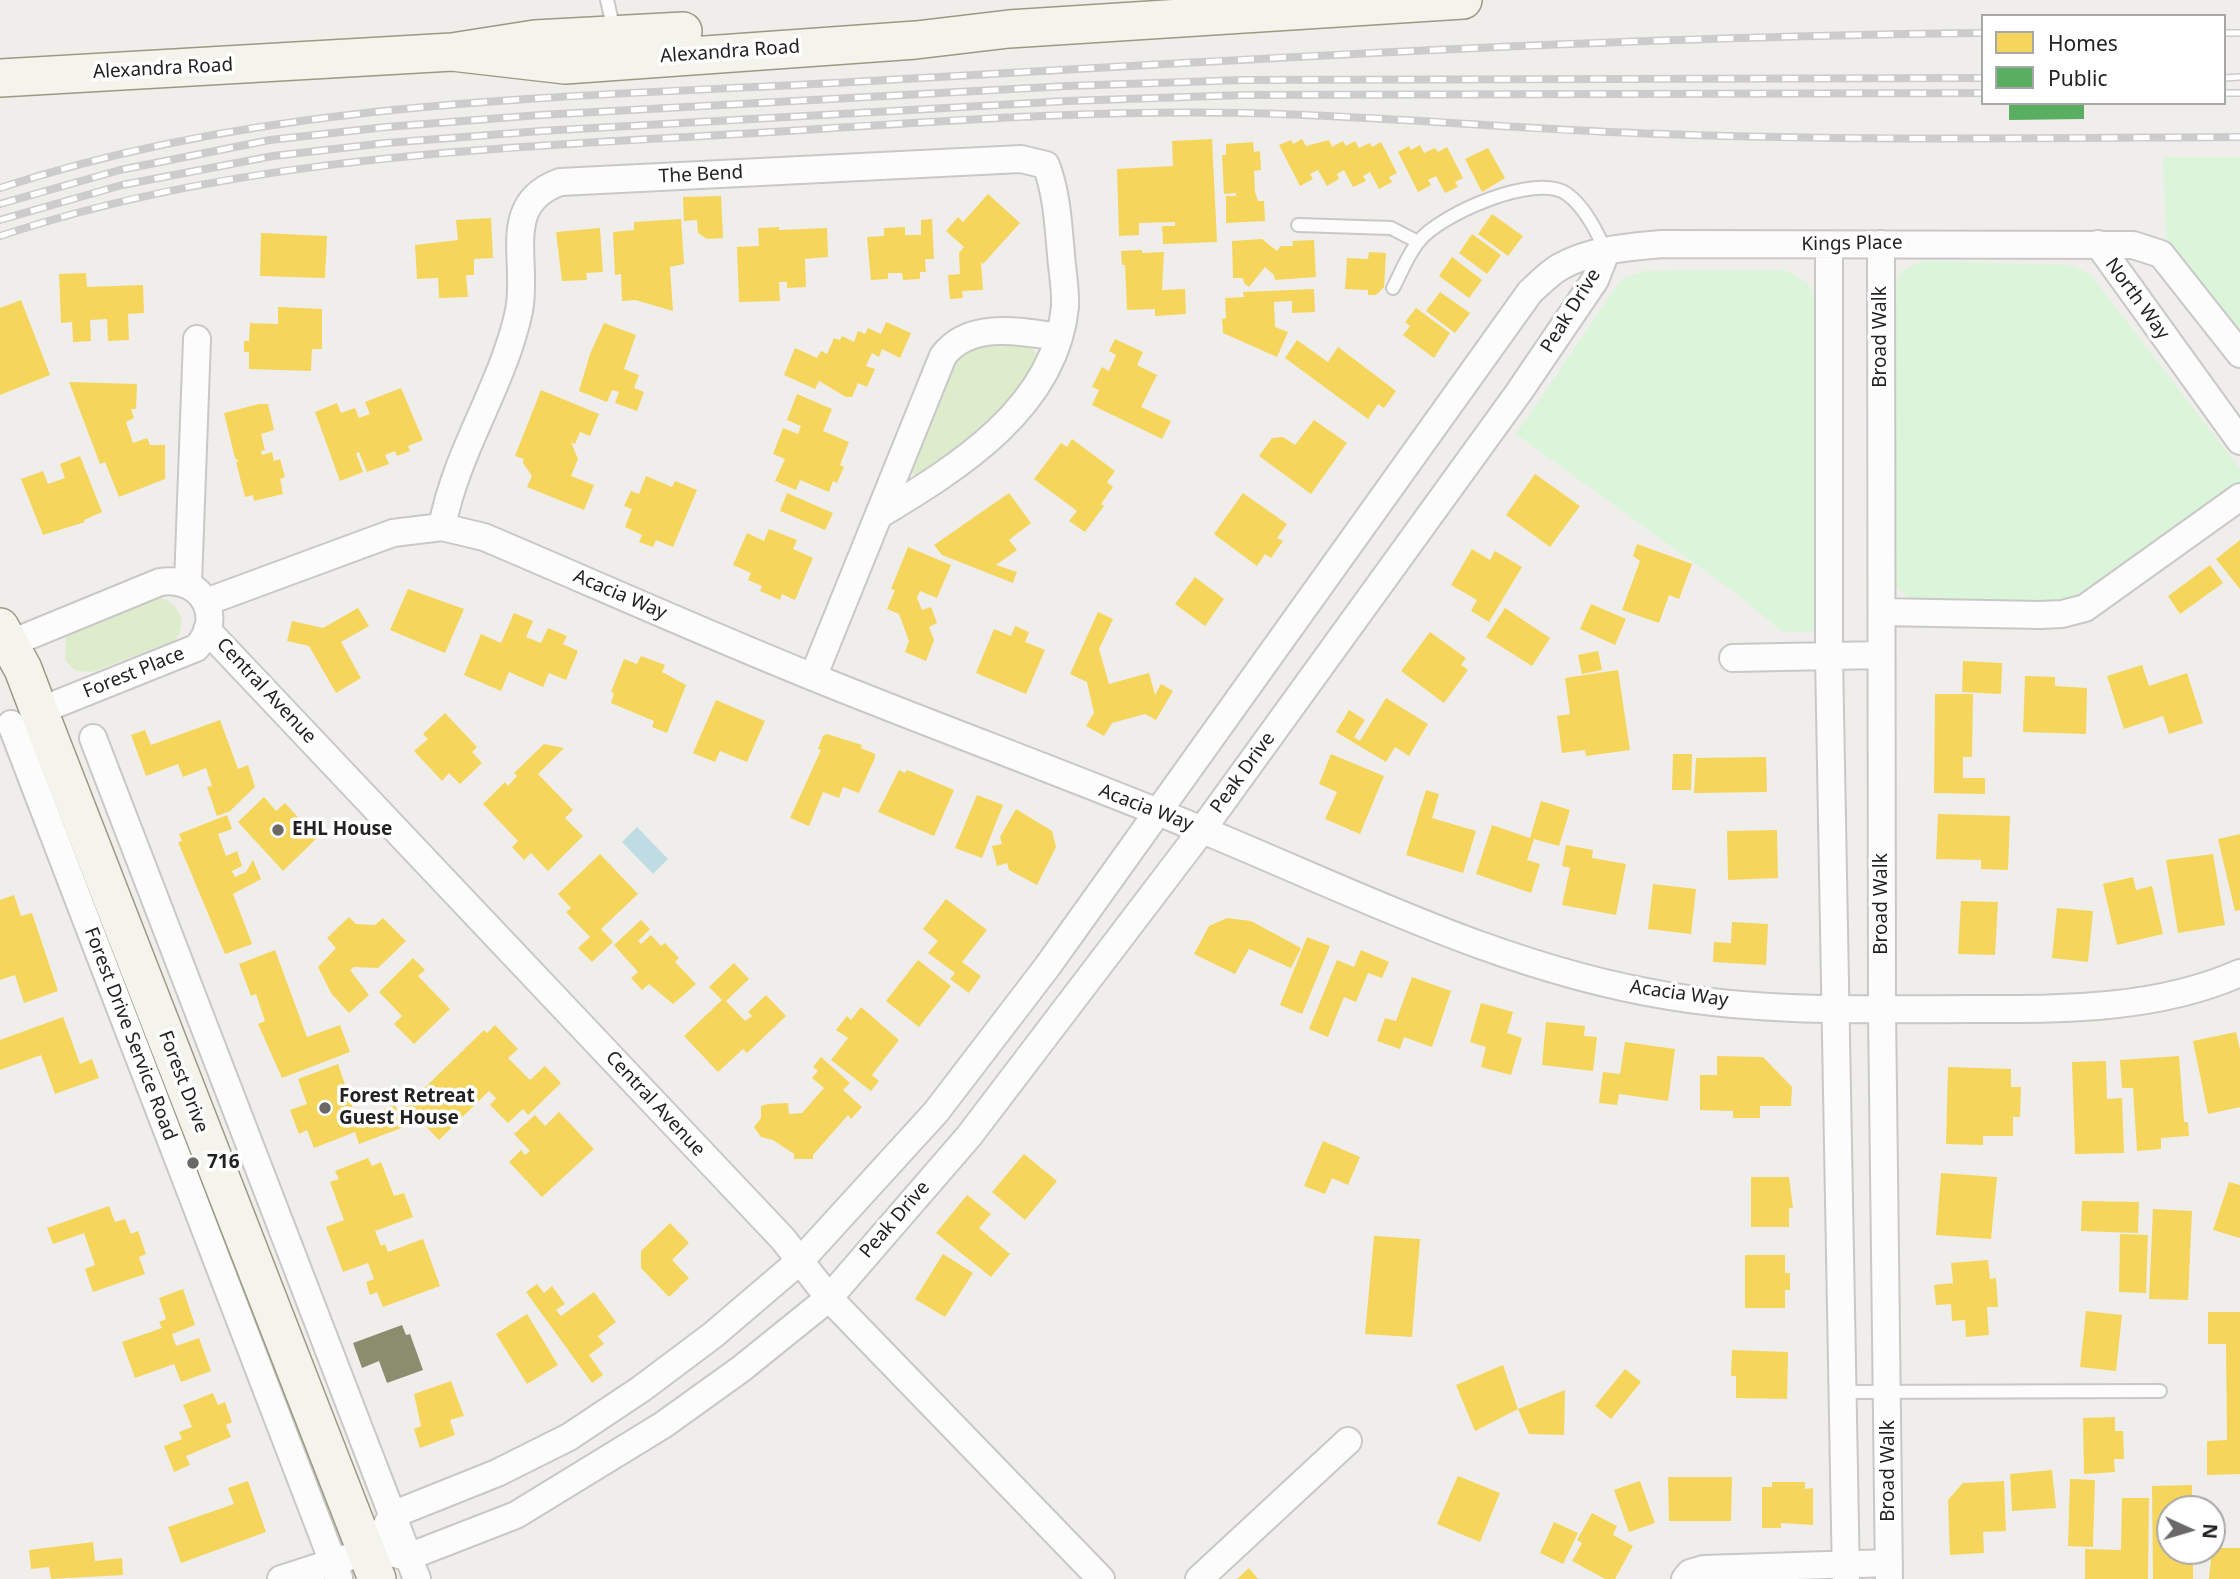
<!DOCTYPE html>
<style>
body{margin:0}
#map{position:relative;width:2240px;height:1579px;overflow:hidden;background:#f0eeeb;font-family:"Noto Sans",sans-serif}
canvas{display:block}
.legend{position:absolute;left:1981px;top:14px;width:245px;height:91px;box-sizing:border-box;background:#fff;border:2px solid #a7a7a7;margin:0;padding:9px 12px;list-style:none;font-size:21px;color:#222}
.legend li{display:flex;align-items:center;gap:14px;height:35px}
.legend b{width:35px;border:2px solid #a7a7a7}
.north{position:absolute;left:2156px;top:1495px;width:70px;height:70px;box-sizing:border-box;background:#fff;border:2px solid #a7a7a7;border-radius:50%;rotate:94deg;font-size:19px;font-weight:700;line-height:28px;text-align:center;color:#222}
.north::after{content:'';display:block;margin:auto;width:24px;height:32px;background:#6a6968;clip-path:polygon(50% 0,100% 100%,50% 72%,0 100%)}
</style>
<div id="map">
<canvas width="2240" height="1579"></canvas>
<ul class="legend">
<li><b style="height:19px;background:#f6d55c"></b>Homes</li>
<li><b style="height:19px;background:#5aae61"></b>Public</li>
</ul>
<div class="north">N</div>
</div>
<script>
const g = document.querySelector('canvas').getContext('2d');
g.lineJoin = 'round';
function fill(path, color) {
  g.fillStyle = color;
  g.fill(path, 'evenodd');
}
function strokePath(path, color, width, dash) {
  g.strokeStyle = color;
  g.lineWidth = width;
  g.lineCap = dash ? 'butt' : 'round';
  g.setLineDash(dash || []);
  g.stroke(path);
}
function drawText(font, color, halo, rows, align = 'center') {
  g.font = font + ' "Noto Sans",sans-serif';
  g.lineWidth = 7;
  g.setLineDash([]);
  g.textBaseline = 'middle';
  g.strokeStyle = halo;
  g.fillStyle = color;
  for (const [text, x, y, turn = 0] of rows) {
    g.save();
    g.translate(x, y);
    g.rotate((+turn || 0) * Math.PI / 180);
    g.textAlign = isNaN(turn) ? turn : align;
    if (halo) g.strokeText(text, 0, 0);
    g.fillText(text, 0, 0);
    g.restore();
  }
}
fill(new Path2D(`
 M962 344H1030L1037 355V363L996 422 918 477 908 470Z
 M160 598C180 602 189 627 174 641L92 672 76 671 65 660 66 635Z`), '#ddeccb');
fill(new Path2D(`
 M2163 157H2240V341L2167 251Z
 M1924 261 2072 265 2090 274 2240 469V489L2093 585 2061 602 1912 600 1891 583 1894 283 1903 270Z
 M1785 270 1808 283 1819 308 1821 622 1811 632H1783L1737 594 1516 434 1621 280 1643 271Z`), '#daf5da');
fill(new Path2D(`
 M637 827 668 859 653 874 622 842Z`), '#bfdbe3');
fill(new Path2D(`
 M1212 139 1217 242 1163 244 1162 226H1175V222L1139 223V235L1119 236 1117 169 1173 166 1172 141Z
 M1302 139 1306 146 1329 140 1332 147 1343 141 1346 146 1355 141 1359 148 1370 143 1372 147 1381 142 1397 173 1389 177 1392 182 1379 189 1370 172 1363 176 1366 181 1353 187 1344 170 1337 174 1339 179 1327 186 1318 170 1310 174 1313 179 1300 186 1279 145 1291 140 1293 144Z
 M1253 142 1254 152 1260 151 1261 170 1254 171 1255 192 1258 201H1264L1265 221 1226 223V196H1236V193L1224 194 1222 155H1226V144Z
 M1420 145 1424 153 1435 148 1438 152 1447 147 1463 178 1455 182 1458 187 1445 193 1436 176 1428 180 1431 185 1418 192 1398 152 1409 146 1411 150Z
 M1488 148 1505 178 1482 192 1465 159Z
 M988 194 1020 223 983 264 981 262 983 290 962 291 963 298 950 299 948 275 960 274 959 253 964 247 946 231 958 217 963 222Z
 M721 196 723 238 707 239 698 233 697 220 684 221 683 197Z
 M1492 214 1523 236 1508 256 1478 234Z
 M491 218 493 258 474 259V275H466L468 297 439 298 438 278 417 279 415 245 458 240 456 220Z
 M681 219 684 264 670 267 673 311 635 300 622 301 621 274 615 275 613 232 634 230V222Z
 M932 219 934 259H925L926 272H920V279L903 280 902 273H888V279L871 280 867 237 884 236V228L905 227V235H921V220Z
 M779 227V230L827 228 828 257 805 259 806 287 787 288V282H779L780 301 739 302 737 247 759 246 758 228Z
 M600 228 603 272 586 273 587 280 562 281 556 232Z
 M261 233 327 236 325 278 260 276Z
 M1472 234 1501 255 1487 274 1459 253Z
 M1262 239 1277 251 1281 246H1293L1292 241 1314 240 1316 277 1275 280 1274 275 1265 267 1249 287 1244 283 1243 278H1233L1232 241Z
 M1142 250V253L1164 252 1162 290 1185 289 1186 314 1155 316V309L1127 310 1125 265H1122L1121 251Z
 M1369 252 1386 253 1384 287 1376 295H1368V290L1345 289 1347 258 1368 259Z
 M1452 257 1482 280 1469 298 1439 276Z
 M86 273 87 287 143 285 144 313 128 314 129 340 108 341 107 319 90 320 91 341 73 342 72 322 61 323 59 274Z
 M1314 289 1315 312 1292 313V301L1274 302 1275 327 1288 332 1277 357 1223 333 1222 319 1226 318 1225 298 1244 297 1243 292Z
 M1440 292 1470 313 1455 333 1426 311Z
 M21 300 50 375 0 395V308Z
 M278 307 322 309V349H312L311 371 249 369V352H244V341H249L250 323 278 324Z
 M1416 308 1450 333 1434 358 1403 335 1410 326 1405 322Z
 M886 322 911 333 900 358 882 349 879 357 872 353 866 366 875 369 867 387 858 383 852 397H846L819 381 815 389 784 375 795 348 817 358 821 351 827 354 834 338 840 340 842 336 854 342 858 331 865 334 868 328 881 334Z
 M604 323 636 335 624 369 639 375 634 388 644 392 637 411 615 403 619 392 612 390 607 402 579 391 590 354Z
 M1115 339 1143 352 1137 365 1157 375 1141 407 1171 421 1162 439 1092 405 1099 390 1092 387 1102 367 1109 371 1116 355 1109 351Z
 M1297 340 1328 362 1338 347 1396 391 1384 408 1378 404 1368 419 1285 358Z
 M69 382 137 384 136 409H131L134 418 126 422 133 443 147 438 150 445H165V479L119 497 105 462 100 464Z
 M401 388 423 440 408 446 410 451 397 456 395 451 385 455 389 464 367 472 359 452 356 453 363 472 340 481 315 412 337 403 341 413 355 408 359 418 370 414 365 402Z
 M541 390 599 414 590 436 580 432 575 444 571 442 578 459 571 476 594 485 584 510 527 487 532 476 523 463 524 459 515 456Z
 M797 394 832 409 823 431 849 442 840 465 844 467 837 483 833 481 829 492 800 480 796 490 775 481 785 459 773 454 783 428 798 434 801 426 787 420Z
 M259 404H268L274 430 261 434 265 450 261 451 262 455 272 452 274 461 280 459 285 477 280 479 283 494 254 501 253 495 245 497 236 462 239 461 235 458 224 413Z
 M1314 420 1347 443 1311 494 1259 456 1272 438 1283 437 1295 445Z
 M1072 439 1115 471 1107 482 1113 487 1101 504 1104 506 1085 532 1069 521 1077 511 1034 479 1061 443 1067 447Z
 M80 456 102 512 84 520 85 522 43 535 21 479 43 471 48 484 65 478 60 464Z
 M1535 474 1580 506 1550 547 1506 515Z
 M646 476 672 487 675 481 697 490 673 547 656 540 653 547 639 542 642 535 625 527 632 509 624 506 631 491 639 494Z
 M787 493 833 513 825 530 780 511Z
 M1009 493 1031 523 1009 540 1017 550 996 565 1017 572 1013 583 942 555 934 545Z
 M1243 493 1287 524 1277 538 1283 541 1271 558 1265 554 1257 566 1214 534Z
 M769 529 797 540 793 549 813 558 795 600 782 594 780 600 760 591 762 586 748 580 751 573 733 565 747 533 764 541Z
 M2240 540V589L2216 559Z
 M1637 544 1692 564 1679 599 1669 595 1659 623 1622 610 1640 561 1633 556Z
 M908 547 951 565 937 598 920 591 917 598 922 610 931 607 937 623 929 627 934 640 926 661 905 652 909 641 899 614 887 609 895 590 891 589Z
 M1472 549 1490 560 1495 551 1522 567 1489 622 1471 611 1477 600 1451 585Z
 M2210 565 2223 583 2180 614 2168 596Z
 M1195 577 1224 599 1205 626 1175 604Z
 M408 589 464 609 445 653 390 630Z
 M1591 604 1626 619 1615 645 1580 629Z
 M358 608 369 626 341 642 361 678 336 693 309 646 287 641 292 621 323 628Z
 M1505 608 1550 638 1532 666 1486 637Z
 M1098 612 1113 619 1099 649 1109 684 1149 673 1155 695 1161 684 1173 691 1156 720 1145 714 1112 723 1104 736 1086 726 1094 713 1087 682 1070 674Z
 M514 613 533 621 526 637 541 643 548 628 567 636 563 644 578 651 566 680 549 673 543 687 509 672 501 691 464 675 481 634 501 643Z
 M1015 626 1029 632 1025 642 1045 650 1026 694 976 673 994 629 1011 636Z
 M1430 632 1466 658 1461 665 1468 670 1444 703 1401 671Z
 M1598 651 1602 670 1582 674 1578 655Z
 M641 656 665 665 662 672 686 685 667 733 652 727 654 721 611 703 614 693 611 692 624 659 637 664Z
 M1963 661 2002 663 2001 694 1962 692Z
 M2142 665 2149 686 2187 673 2203 723 2169 734 2163 716 2124 729 2107 676Z
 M1618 670 1630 750 1586 756 1585 750 1562 753 1557 716 1570 714 1565 678Z
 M2025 676 2055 677V686L2087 688 2086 734 2023 732Z
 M1935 694H1973L1972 757H1963V778H1985V794L1934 793Z
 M1386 698 1428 724 1409 756 1395 747 1386 762 1336 732 1349 710 1365 720 1354 737 1360 741Z
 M716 700 765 721 747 762 720 751 715 762 693 753Z
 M445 713 477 747 472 752 482 763 460 784 449 773 442 781 414 751 428 739 423 734Z
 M220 720 238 769 248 765 255 787 230 811 217 816 207 787 212 786 206 768 183 777 178 764 146 776 131 735 145 730 151 745Z
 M827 734 862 745 861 748 875 754V758L859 793 843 787 839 798 823 792 809 826 790 818 821 750 818 749 823 736Z
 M544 744 564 748 538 774 573 810 565 818 583 836 548 871 531 853 524 860 512 847 518 841 483 804 505 782 508 786 517 776 514 773Z
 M1331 754 1384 776 1360 834 1325 819 1337 792 1319 784Z
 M1673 754H1692L1691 790H1672Z
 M1766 757 1767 792 1694 793 1696 758Z
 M899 770 905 773 907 770 954 790 934 836 878 812Z
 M1426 790 1439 794 1432 818 1476 831 1463 873 1406 855Z
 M977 795 1003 805 982 858 955 848Z
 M264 797 276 811 285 803 317 838 283 871 238 822Z
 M1541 801 1570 810 1559 846 1534 839 1527 860 1540 864 1531 893 1476 874 1492 825 1530 838Z
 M1016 809 1052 831 1056 847 1037 885 1009 870 1007 863 997 866 992 846 1002 844 1000 837Z
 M1938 814 2010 816 2008 870 1981 869V860L1936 859Z
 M227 815 232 829 218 834 226 856 237 851 242 866 232 871 235 877 246 872 253 860 261 879 233 894 252 944 225 954 178 842 182 841 179 834Z
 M1777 830 1778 878 1728 880 1727 831Z
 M2240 834V910L2235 911 2218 839Z
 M1566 845 1593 850 1592 858 1626 864 1616 915 1562 905 1570 868 1562 866Z
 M600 854 638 894 601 929 613 942 592 962 578 948 590 937 566 912 571 908 558 894Z
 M2213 854 2225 925 2178 933 2166 860Z
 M2133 877 2136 890 2152 886 2163 934 2117 945 2103 884Z
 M1653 884 1696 889 1691 934 1648 929Z
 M14 895 21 916 32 913 58 991 24 1003 15 975 0 980V900Z
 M946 899 987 930 962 962 981 976 969 993 950 979 955 973 928 953 938 941 923 929Z
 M1961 901 1998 902 1995 955 1958 954Z
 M2057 908 2093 911 2088 962 2052 958Z
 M349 917 356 924 375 925 383 918 406 941 378 968 354 967 350 970 369 995 349 1013 331 993 318 967 336 948 327 938Z
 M1227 918 1251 921 1301 948 1291 968 1249 949 1235 974 1194 954 1209 926Z
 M641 920 650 929 638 941 641 944 651 935 661 946 665 943 679 958 675 962 696 984 673 1004 649 984 642 990 631 978 638 972 614 945Z
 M1732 922 1768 924 1766 965 1713 962 1714 942 1731 943Z
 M1307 937 1330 946 1302 1014 1280 1005Z
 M275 950 307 1037 340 1025 350 1052 282 1078 258 1024 265 1021 256 994 251 996 239 964Z
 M1361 950 1389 962 1382 978 1368 973 1356 1002 1344 997 1328 1037 1309 1029 1337 960 1354 967Z
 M413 958 425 970 418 976 450 1009 414 1044 394 1024 402 1016 379 992Z
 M918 960 951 986 919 1027 886 1001Z
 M734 963 749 979 726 1001 745 1021 752 1016 748 1012 766 995 786 1016 747 1053 743 1049 718 1072 684 1036 722 1000 709 987Z
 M1412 977 1451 991 1432 1047 1404 1037 1400 1049 1377 1041 1385 1018 1396 1021Z
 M1481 1003 1513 1012 1507 1033 1522 1038 1511 1075 1481 1067 1486 1047 1470 1042Z
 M861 1007 899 1040 872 1075 879 1081 871 1091 831 1060 848 1038 836 1030 847 1016 851 1020Z
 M63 1017 80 1064 92 1059 99 1078 55 1094 41 1055 0 1070V1040Z
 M1546 1022 1585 1026 1584 1036 1597 1037 1593 1071 1542 1065Z
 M495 1025 518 1049 508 1058 530 1080 545 1066 561 1083 528 1115 523 1109 508 1123 490 1105 496 1098 489 1091 439 1140 406 1106 484 1030 487 1033Z
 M2236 1032 2240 1050V1107L2208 1114 2193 1041Z
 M1625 1042 1675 1049 1668 1101 1619 1094 1617 1105 1599 1103 1603 1072 1620 1074Z
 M1717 1056 1763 1057 1792 1087 1791 1106H1760V1118H1733V1111L1700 1110V1075H1717Z
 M2179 1056 2184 1122H2188L2189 1136 2161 1138V1149L2137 1151 2133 1088H2122L2120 1060Z
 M821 1057 850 1083 843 1090 862 1107 851 1119 848 1115 813 1155V1159H794V1154L773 1140 761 1137 754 1127 761 1118V1106L768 1104 788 1103 789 1114 802 1113 824 1088 812 1078 818 1071 813 1067Z
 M2106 1061 2107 1099 2122 1098 2124 1153 2075 1154 2072 1062Z
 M338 1064 357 1120 395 1105 404 1127 359 1144 355 1132 314 1148 307 1130 299 1134 290 1110 307 1104 298 1079Z
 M1948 1067 2011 1069V1087H2021L2020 1117H2013V1136H1983V1145L1946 1144Z
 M559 1112 594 1149 542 1197 509 1162 521 1150 525 1155 530 1151 514 1134 535 1115 545 1126Z
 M1323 1141 1360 1157 1348 1185 1332 1178 1325 1194 1304 1186Z
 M1024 1154 1057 1181 1025 1220 992 1192Z
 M368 1158 372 1166 381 1162 394 1196 404 1193 413 1217 375 1231 381 1246 385 1244 388 1252 423 1239 440 1286 383 1307 377 1292 370 1295 366 1282 374 1279 368 1263 343 1272 326 1227 344 1220 330 1182 339 1179 335 1171Z
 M1941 1173 1997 1177 1991 1239 1936 1235Z
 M1751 1177H1789L1793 1208H1789V1227H1751Z
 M2229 1182 2240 1185V1238L2213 1230Z
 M967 1195 991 1214 979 1228 1010 1254 991 1277 936 1233Z
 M2082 1201 2139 1202 2138 1233 2081 1231Z
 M109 1206 115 1222 125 1219 131 1234 138 1231 146 1254 139 1257 145 1274 93 1292 85 1269 95 1265 84 1233 53 1244 47 1228Z
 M2153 1209 2192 1211 2188 1300 2149 1299Z
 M670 1223 689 1243 672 1260 689 1278 669 1297 641 1268V1251Z
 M2120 1234 2148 1235 2146 1293 2119 1292Z
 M1374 1236 1420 1239 1412 1337 1365 1334Z
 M943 1254 973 1273 945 1317 915 1299Z
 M1745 1255H1785V1273H1790V1290H1785V1308H1745Z
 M1988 1260 1990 1279 1996 1278 1998 1307H1987L1989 1335 1966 1337 1965 1320 1952 1321 1951 1304 1936 1305 1934 1285 1953 1283 1951 1263Z
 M537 1284 544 1293 552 1286 565 1304 556 1310 561 1316 594 1292 616 1322 598 1336 604 1344 589 1355 603 1375 592 1383 526 1292Z
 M183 1289 195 1325 172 1334 176 1346 199 1338 211 1371 181 1382 174 1364 135 1378 122 1342 162 1328 159 1322 166 1319 159 1298Z
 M2086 1311 2122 1315 2116 1371 2080 1367Z
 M2208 1312H2240V1474L2207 1475V1441L2227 1440 2226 1344H2208Z
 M527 1314 558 1365 527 1384 496 1334Z
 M1732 1350 1788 1352 1787 1399 1736 1398V1376H1731Z
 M1503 1365 1518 1409 1475 1431 1456 1385Z
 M1625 1369 1641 1382 1611 1419 1595 1406Z
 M451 1381 464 1416 450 1420 455 1435 420 1448 414 1429 421 1426 414 1394Z
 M1565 1390 1564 1435 1529 1434 1518 1409Z
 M213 1393 218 1405 225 1402 232 1422 226 1425 231 1437 186 1456 190 1465 174 1472 164 1446 182 1439 179 1432 192 1427 183 1405Z
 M2115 1417V1431H2123L2124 1459H2114L2115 1472 2084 1474 2083 1418Z
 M2052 1470 2056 1508 2012 1511 2010 1474Z
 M1458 1476 1500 1493 1480 1542 1437 1524Z
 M1668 1477H1732L1731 1521H1669Z
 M2070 1479 2095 1480 2093 1547 2068 1546Z
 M248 1481 266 1532 181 1563 168 1527 234 1504 228 1488Z
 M1640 1481 1655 1523 1629 1532 1614 1490Z
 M2004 1481 2006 1531 1983 1532 1984 1553 1950 1555 1948 1500 1963 1483Z
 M1772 1482H1805V1489L1813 1488V1525L1781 1523V1528H1762V1487H1772Z
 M2192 1485V1509H2170V1551H2193V1579H2153L2152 1486Z
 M2122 1498H2149L2148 1579H2085V1549L2121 1550Z
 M1592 1513 1617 1526 1613 1535 1633 1546 1615 1579H1605L1572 1561 1582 1543 1577 1540Z
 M1554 1522 1578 1533 1563 1564 1540 1553Z
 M93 1542 95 1561 122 1558 123 1575 51 1579 49 1567 31 1569 29 1550Z
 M2212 1548H2240V1579H2209Z
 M1249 1568 1258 1579H1237Z`), '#f6d55c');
fill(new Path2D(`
 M2009 103H2084V119L2009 120Z`), '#5aae61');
fill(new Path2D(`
 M402 1325 406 1335 410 1334 423 1370 387 1383 379 1361 362 1368 353 1343Z`), '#8c8c6e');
const lane = new Path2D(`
 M607 0 614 30
 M1298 225 1391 228 1418 242
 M1393 288C1401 273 1408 254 1419 241 1441 214 1536 172 1567 194 1585 207 1597 232 1606 252
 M1844 1392 2160 1391`);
const street = new Path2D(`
 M1881 244 1882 1009 1889 1579
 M2098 244 2240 441
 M1829 245V657L1846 1579
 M442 527C456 451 503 386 519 311 529 261 499 204 560 182L1021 159 1046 165C1057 194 1058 223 1061 254 1062 271 1066 290 1065 307 1055 408 957 468 879 515
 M188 583 197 339
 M206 602 393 533 442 527 484 537C595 584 706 634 818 679 947 731 1078 779 1207 832 1357 894 1507 970 1669 996 1770 1013 1873 1009 1975 1009 2065 1009 2156 1010 2240 973
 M1882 612 2040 615 2062 614 2085 608 2240 497
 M207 630 783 1239 829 1298 1101 1579
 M9 644 160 582C202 575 226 618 196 648L39 711
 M1733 658 1881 655
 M813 677 943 356C969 321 1019 331 1058 337
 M11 724 339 1578
 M93 738 417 1579
 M374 1549 392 1515 497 1473 569 1437 641 1389 713 1335 802 1259 936 1112 1047 967 1530 292C1539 284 1549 273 1560 267 1589 250 1628 247 1662 244L2133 245 2161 254 2240 354
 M281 1579 374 1549 408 1557 516 1515 663 1425 741 1369 829 1298 969 1136 1202 830 1519 392 1595 280 1606 252
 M1199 1579 1348 1441
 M1685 1579 1690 1573 1704 1569 1889 1563`);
const secondary = new Path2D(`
 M452 52 565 65 916 40 1009 29 1463 0
 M0 78 452 52 535 39 683 31
 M0 627 23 669 39 711 377 1579`);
strokePath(lane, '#c9c8c7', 16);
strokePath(street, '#c9c8c7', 30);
strokePath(secondary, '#999a82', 40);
strokePath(lane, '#fdfcfc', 12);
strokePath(street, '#fdfcfc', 26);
strokePath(secondary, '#f4f4ed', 37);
const rail = new Path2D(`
 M2224 33H2240
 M2224 78 2240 77
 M2224 93H2240
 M0 188C273 98 568 98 852 82 1229 60 1606 37 1983 33
 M0 204 120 170 270 140 386 127 540 115 1067 86 1244 80 1983 78
 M0 220 122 185 273 156 386 143 541 131 1068 101 1244 95 1983 93
 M0 236C228 160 465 150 703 136 883 126 1065 109 1245 113 1385 116 1524 130 1663 134 1855 141 2048 138 2240 137`);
strokePath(rail, '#ccc', 8);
strokePath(rail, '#fff', 5, [16]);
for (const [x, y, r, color] of [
 [278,830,7,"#6a6968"],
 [325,1108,7,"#6a6968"],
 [193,1163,7,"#6a6968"]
]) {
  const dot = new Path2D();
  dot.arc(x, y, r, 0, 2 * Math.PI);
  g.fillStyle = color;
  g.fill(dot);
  strokePath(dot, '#fff', 2.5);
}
drawText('19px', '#222', '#fff', [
 ["Alexandra Road",730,52,-4],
 ["Alexandra Road",163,69,-3],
 ["The Bend",701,175,-3],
 ["Kings Place",1852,244,-1],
 ["North Way",2137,299,54],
 ["Peak Drive",1571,311,-58],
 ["Broad Walk",1881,337,-90],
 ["Acacia Way",620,595,23],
 ["Forest Place",134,673,-22],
 ["Central Avenue",266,691,47],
 ["Peak Drive",1243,773,-54],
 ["Acacia Way",1146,808,21],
 ["Broad Walk",1882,904,-90],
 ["Acacia Way",1679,994,8],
 ["Forest Drive Service Road",130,1034,69],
 ["Forest Drive",183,1082,69],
 ["Central Avenue",655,1104,47],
 ["Peak Drive",895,1220,-49],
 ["Broad Walk",1889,1471,-90]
]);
drawText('bold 19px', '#222', '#fff', [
 ["EHL House",292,830],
 ["Forest Retreat",339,1097],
 ["Guest House",339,1119],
 ["716",207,1163]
], 'left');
</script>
